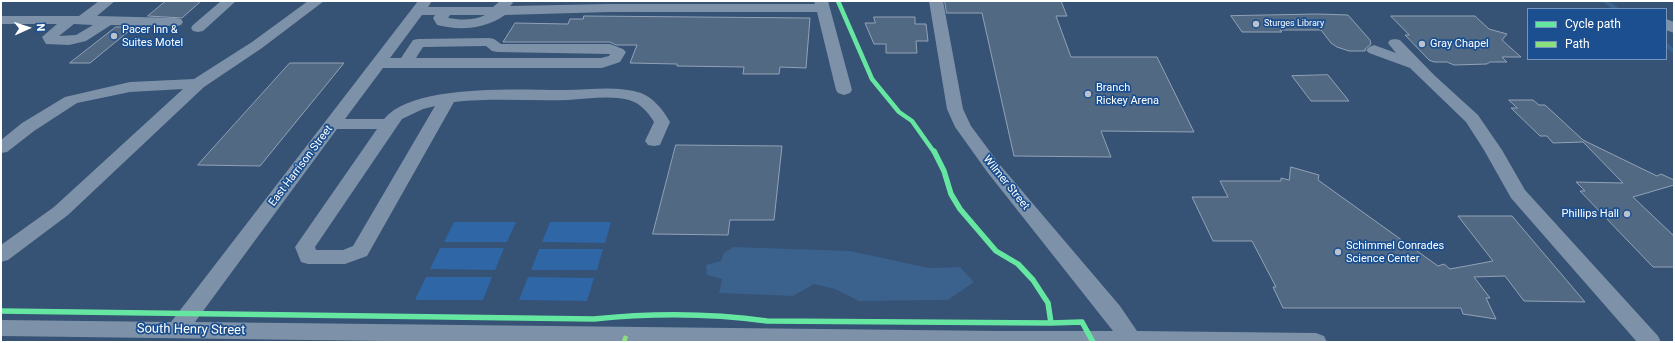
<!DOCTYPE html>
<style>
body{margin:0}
#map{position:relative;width:1675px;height:343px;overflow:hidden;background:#365274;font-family:Roboto,sans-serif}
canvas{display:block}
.frame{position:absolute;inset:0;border:2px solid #fff;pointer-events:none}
.legend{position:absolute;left:1527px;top:8px;width:140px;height:52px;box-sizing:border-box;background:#1b4f8f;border:1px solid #7695bc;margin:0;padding:5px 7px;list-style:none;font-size:12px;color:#fff}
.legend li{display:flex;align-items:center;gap:8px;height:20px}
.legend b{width:20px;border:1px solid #7695bc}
.north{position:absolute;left:8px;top:8px;width:40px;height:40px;-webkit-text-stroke:3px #1b4f8f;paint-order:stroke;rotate:87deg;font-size:11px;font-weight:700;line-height:16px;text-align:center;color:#fff}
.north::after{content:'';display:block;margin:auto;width:14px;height:18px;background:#fff;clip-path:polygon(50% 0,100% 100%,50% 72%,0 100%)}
</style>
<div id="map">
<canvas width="1675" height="343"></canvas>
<div class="frame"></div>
<ul class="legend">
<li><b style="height:5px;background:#66e7a1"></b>Cycle path</li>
<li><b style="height:5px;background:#8de07e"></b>Path</li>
</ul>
<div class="north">N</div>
</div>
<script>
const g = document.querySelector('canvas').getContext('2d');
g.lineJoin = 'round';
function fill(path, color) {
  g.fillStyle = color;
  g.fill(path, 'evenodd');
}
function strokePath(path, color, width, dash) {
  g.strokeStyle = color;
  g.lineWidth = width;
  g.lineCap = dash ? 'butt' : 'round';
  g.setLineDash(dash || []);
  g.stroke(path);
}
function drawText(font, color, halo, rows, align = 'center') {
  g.font = font + ' Roboto,sans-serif';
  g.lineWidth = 3.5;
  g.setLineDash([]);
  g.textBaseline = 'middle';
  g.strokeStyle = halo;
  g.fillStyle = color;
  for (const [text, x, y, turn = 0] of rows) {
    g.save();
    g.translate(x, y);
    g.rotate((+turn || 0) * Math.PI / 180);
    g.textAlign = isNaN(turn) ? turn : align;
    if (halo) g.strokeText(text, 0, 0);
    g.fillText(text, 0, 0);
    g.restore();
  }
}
fill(new Path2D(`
 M454 222H516L507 242H444Z
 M550 222H611L605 243 542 242Z
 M440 248H504L495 270 430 269Z
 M539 249H603L597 270H531Z
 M426 277H492L483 300H415Z
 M528 277 594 278 587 301 519 300Z`), '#2f66a5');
fill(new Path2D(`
 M733 247 850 251 929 268 960 267 974 282 948 300 859 301 835 289 814 284 793 296 719 293 722 279 707 275 706 265 721 261 724 253Z`), '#3b618d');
strokePath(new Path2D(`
 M1605 1 1616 9
 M1666 45 1674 51`), '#3b618d', 4.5);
const building = new Path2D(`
 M166 1H201L182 18 148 16Z
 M945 1H1061L1067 16H1056L1071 57H1157L1194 132 1101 131 1111 157 1014 156 982 13H947Z
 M1318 14 1348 15 1370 40 1371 44 1365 49V51H1349L1337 47 1331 43 1321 30H1280L1282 32H1242L1231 16Z
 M584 16 810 18 806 68 780 67 779 74H743L744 67 677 66V64L630 63 637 45H616L610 42H503L515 23 568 24 570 19H583Z
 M1391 16H1475L1489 29 1507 34 1502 40 1521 57H1502L1507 62H1490L1487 64 1454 65 1447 62H1434L1429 60 1405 35H1409Z
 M874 17H915V24H926L928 41H916L917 53H886V44H874L865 23H875Z
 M116 27H125L129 31 90 63H70Z
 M290 63H344L260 166 198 165Z
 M1328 75 1349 101H1311L1292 76Z
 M1509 100H1533L1539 105H1545L1583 140 1657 176 1661 174 1674 180V185L1633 197 1674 236V267H1653L1580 191H1585L1576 182 1623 183 1583 142 1553 143 1547 136H1540L1511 108H1517Z
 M676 145 782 146 774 220H730L728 235 653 234Z
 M1291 167 1319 175 1318 180 1438 266 1444 264 1450 269 1493 261 1458 216H1512L1585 302 1524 301 1505 276 1474 277 1490 298H1486L1496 319 1463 314 1461 308H1283L1273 287H1276L1252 241H1213L1192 197H1228L1220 181H1281V178L1289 180Z`);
fill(building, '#526984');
strokePath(building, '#92a2b6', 1);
fill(new Path2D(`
 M99 1H115L97 16 176 18 181 19 183 22 181 25 176 26 111 25 86 41 69 45 46 44 42 37 57 24H1V16H79ZM74 24 93 25 76 35 59 36Z
 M221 1H236L203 31 198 32 193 31 191 28 193 25Z
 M308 1H324L262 48 204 87 68 215 8 260 1 262V245L54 207 183 89 130 92 77 103 34 131 7 152 1 153V140L22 123 65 97 130 82 194 79 252 42Z
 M418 1H432L428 7H493L500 1H512L513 3 510 6 610 4H815L814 1H828L852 90 850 93 844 95 838 93 836 90 817 12H610L505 15C485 29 460 31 437 25L433 18 435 15H422L390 58H401L413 40 418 39 489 38 494 39 501 44H610L623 49 626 52 620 62 602 68H383L345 119H384C413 83 522 90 565 90 590 90 616 85 641 93 654 98 663 110 670 122L660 145 654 146 648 145 645 141 654 122C648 112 640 103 629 100 609 95 587 99 568 100 529 101 492 98 454 102L367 256 345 264H308L301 262 295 247 377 129H337L195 322 1000 331H1113L988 173 955 127 947 109 929 1H943L963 109 971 126 1000 165 1120 306 1137 331 1316 333 1324 336 1327 342H463L1 336V320L171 322ZM450 15H485C473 21 460 20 448 18ZM486 46 492 51 497 52 610 54 609 56 601 58H416L423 47ZM435 106 353 246 343 250H316L315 247 402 119 423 109Z
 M1666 19 1674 22V33L1666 30Z
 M1395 39 1400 40 1434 75 1478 115 1502 150 1525 190 1658 336 1661 342H1637L1511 198 1484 150 1466 122 1410 68 1369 53 1366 50 1369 47 1374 45 1396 53 1388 43 1390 40Z`), '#7d92a8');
strokePath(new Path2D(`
 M624 342 626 336`), '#8de07e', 4.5, [9, 4.5]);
strokePath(new Path2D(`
 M838 1 872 79 899 112 912 121 934 152`), '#66e7a1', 4.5);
strokePath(new Path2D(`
 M934 151 944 171 951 194 960 209 996 251 1018 264 1033 280 1048 303 1051 323 1082 322 1093 342
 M1 311 594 319C652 313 709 313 767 321L1051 323`), '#66e7a1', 5.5);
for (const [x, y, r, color] of [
 [1256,24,4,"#b9c2ce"],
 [114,36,4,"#b9c2ce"],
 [1422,44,4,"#b9c2ce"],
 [1088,94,4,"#b9c2ce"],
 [1627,214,4,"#b9c2ce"],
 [1338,252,4,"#b9c2ce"]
]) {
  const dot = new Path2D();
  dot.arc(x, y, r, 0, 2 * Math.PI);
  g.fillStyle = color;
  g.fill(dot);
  strokePath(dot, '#1b4f8f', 1.5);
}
drawText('9px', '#fff', '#1b4f8f', [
 ["Sturges Library",1264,24]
], 'left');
drawText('11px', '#fff', '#1b4f8f', [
 ["Pacer Inn &",122,30],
 ["Suites Motel",122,43],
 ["Gray Chapel",1430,44],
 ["Branch",1096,88],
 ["Rickey Arena",1096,101],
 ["Phillips Hall",1619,214,"right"],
 ["Schimmel Conrades",1346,246],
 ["Science Center",1346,259]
], 'left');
drawText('11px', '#fff', '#1b4f8f', [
 ["East Harrison Street",301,166,-53],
 ["Wilmer Street",1006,183,51]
]);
drawText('13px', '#fff', '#1b4f8f', [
 ["South Henry Street",191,330,1]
]);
</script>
